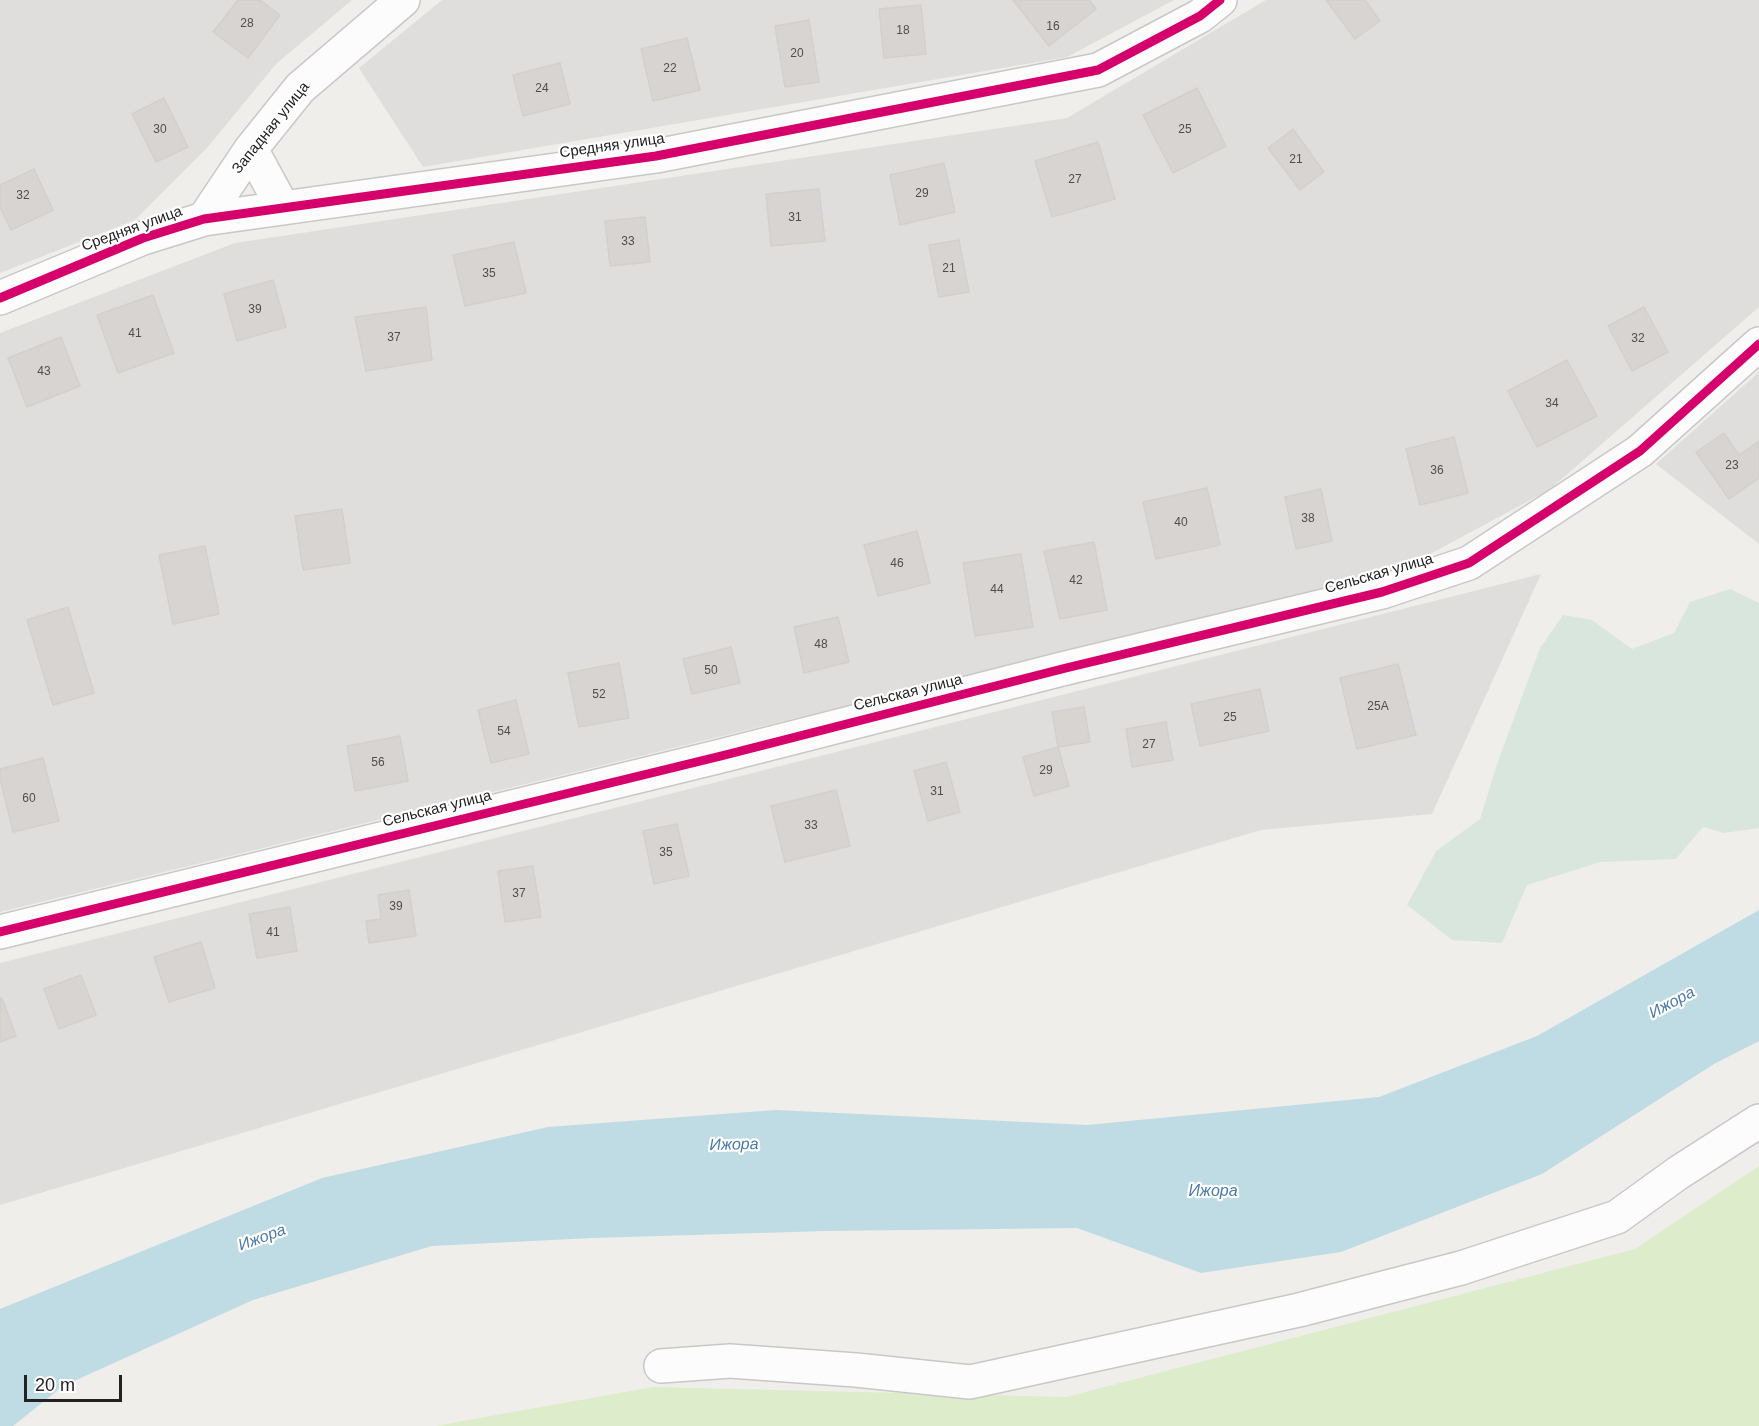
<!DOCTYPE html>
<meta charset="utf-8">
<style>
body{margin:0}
#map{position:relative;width:1759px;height:1426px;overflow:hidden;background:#f0eeeb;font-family:Arial,sans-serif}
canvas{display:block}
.scale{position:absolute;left:24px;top:1375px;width:98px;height:27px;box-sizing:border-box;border:3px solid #222;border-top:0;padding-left:8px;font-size:18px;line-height:21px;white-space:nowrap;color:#222;-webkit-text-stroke:4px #fff;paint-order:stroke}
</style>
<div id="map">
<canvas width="1759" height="1426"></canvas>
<div class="scale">20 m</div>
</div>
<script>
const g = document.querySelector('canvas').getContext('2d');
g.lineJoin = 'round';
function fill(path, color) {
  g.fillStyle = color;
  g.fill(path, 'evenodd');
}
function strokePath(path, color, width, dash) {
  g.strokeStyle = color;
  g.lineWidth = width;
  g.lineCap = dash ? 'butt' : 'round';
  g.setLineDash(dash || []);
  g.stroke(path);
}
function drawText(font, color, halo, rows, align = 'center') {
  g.font = font + ' Arial,sans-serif';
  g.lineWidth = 4.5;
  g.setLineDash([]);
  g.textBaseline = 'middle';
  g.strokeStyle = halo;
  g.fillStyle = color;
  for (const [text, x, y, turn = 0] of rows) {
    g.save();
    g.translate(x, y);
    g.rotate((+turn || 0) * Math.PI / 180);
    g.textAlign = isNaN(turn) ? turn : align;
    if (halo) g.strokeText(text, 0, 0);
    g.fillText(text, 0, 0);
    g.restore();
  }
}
fill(new Path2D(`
 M0 0H352L276 64 207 148 135 220 0 273Z
 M442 0H1174L1067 57 423 167 359 68Z
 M1266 0H1759V307L1549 490 1406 567 1281 600 0 912V333L235 243 1067 118Z
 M1759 372V544L1656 464Z
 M1541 574 1432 814 1261 830 0 1205V963Z`), '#dfdedc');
fill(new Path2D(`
 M1759 1166V1426H435L653 1387 1066 1397 1635 1249Z`), '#ddeccb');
fill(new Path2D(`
 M1730 589 1759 603V828L1724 833 1703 827 1676 859 1601 862 1527 885 1502 943 1452 940 1407 905 1436 851 1480 819 1498 761 1540 648 1563 615 1592 620 1632 649 1674 633 1690 602Z`), '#d9e6de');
fill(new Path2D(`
 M1759 910V1041L1714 1064 1542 1174 1341 1252 1201 1273 1077 1228 826 1231 592 1238 432 1246 253 1300 63 1386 13 1426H0V1309L322 1178 548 1127 776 1110 1087 1125 1379 1097 1537 1036Z`), '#bfdbe3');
const building = new Path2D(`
 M238 0H260L280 15 248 58 213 32Z
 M1013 0H1089L1096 9 1049 46Z
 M1326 0H1365L1380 21 1355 39Z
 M921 5 926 54 884 58 879 9Z
 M809 20 819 82 785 87 775 26Z
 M687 38 700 90 653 101 641 49Z
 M560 63 570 104 523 116 513 75Z
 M1197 88 1226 146 1173 173 1143 115Z
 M164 98 188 147 156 162 132 114Z
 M1293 129 1324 172 1300 190 1268 148Z
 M1098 142 1115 199 1052 217 1035 161Z
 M944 163 955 212 900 225 890 175Z
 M34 169 53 210 11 230 0 207V185Z
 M819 189 825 241 771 246 766 194Z
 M645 217 650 262 610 266 605 221Z
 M959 240 969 292 939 297 929 245Z
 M514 242 526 293 465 306 453 255Z
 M273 280 286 327 237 341 224 294Z
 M153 295 174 353 118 373 97 315Z
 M426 307 432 360 366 371 355 317Z
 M1644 307 1668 352 1632 371 1608 326Z
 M61 337 80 386 27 407 8 358Z
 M1567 360 1597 416 1537 447 1508 391Z
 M1724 433 1739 455 1759 441V478L1729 499 1696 452Z
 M1454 437 1468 493 1420 505 1406 449Z
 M1207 488 1220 545 1156 559 1143 502Z
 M1321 489 1332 541 1296 549 1285 497Z
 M342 509 350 563 303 570 295 516Z
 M917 531 930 583 878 596 864 545Z
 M1094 542 1107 610 1060 619 1044 551Z
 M205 546 219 614 173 624 159 555Z
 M1021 554 1033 627 975 636 963 563Z
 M68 607 94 693 53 705 27 620Z
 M838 617 849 662 804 673 794 627Z
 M731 647 740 683 692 694 683 659Z
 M619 663 629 718 579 727 568 673Z
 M1398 664 1416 735 1357 749 1340 678Z
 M1260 689 1269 731 1200 746 1191 704Z
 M516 700 529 754 491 763 478 710Z
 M1084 707 1090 742 1058 747 1052 712Z
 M1166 722 1173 760 1132 767 1126 729Z
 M400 736 408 781 355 791 347 746Z
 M1058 747 1069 786 1034 796 1023 757Z
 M43 758 59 821 13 832 0 778V769Z
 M946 762 960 812 928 821 914 771Z
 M836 790 850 846 785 862 771 806Z
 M677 824 689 876 654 884 643 831Z
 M533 866 541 917 505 922 498 871Z
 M409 890 416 936 369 943 366 921 381 919 378 895Z
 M290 907 297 951 257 958 249 914Z
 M201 942 215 988 169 1002 154 957Z
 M81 975 96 1015 59 1029 44 989Z
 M2 998 16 1036 0 1042V999Z`);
fill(building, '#d7d4d2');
strokePath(building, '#d3d0cc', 1.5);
const minor = new Path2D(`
 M251 149 283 208
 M204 219 251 149 300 88 403 0
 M0 298 143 238 204 219 656 156 1098 70 1200 16 1220 0
 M0 932 721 756 1066 668 1382 592 1469 563 1640 451 1759 344
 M661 1366 730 1361 856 1370 970 1382 1299 1310 1461 1268 1617 1217 1678 1173 1759 1121`);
strokePath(minor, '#c9c8c7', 36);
strokePath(minor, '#fdfcfc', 33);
strokePath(new Path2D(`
 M0 298 143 238 204 219 656 156 1098 70 1200 16 1220 0
 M0 932 721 756 1066 668 1382 592 1469 563 1640 451 1759 344`), '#d6006c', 9);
drawText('12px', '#4f4e4e', null, [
 ["28",247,24],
 ["16",1053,27],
 ["18",903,31],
 ["20",797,54],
 ["22",670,69],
 ["24",542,89],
 ["30",160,130],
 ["25",1185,130],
 ["21",1296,160],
 ["27",1075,180],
 ["29",922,194],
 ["32",23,196],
 ["31",795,218],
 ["33",628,242],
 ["21",949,269],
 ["35",489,274],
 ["39",255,310],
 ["41",135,334],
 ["37",394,338],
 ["32",1638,339],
 ["43",44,372],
 ["34",1552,404],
 ["23",1732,466],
 ["36",1437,471],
 ["38",1308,519],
 ["40",1181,523],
 ["46",897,564],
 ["42",1076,581],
 ["44",997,590],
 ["48",821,645],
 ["50",711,671],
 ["52",599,695],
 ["25А",1378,707],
 ["25",1230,718],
 ["54",504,732],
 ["27",1149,745],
 ["56",378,763],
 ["29",1046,771],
 ["31",937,792],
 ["60",29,799],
 ["33",811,826],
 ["35",666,853],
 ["37",519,894],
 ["39",396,907],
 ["41",273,933]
]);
drawText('15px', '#222', '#fff', [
 ["Западная улица",271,128,-51],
 ["Средняя улица",612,146,-8],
 ["Средняя улица",132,229,-20],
 ["Сельская улица",1379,574,-16],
 ["Сельская улица",908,693,-14],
 ["Сельская улица",437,809,-14]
]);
drawText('italic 16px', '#4a7aab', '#fff', [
 ["Ижора",1672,1003,-28],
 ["Ижора",734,1145,-1],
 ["Ижора",1213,1192],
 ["Ижора",262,1238,-20]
]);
</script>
